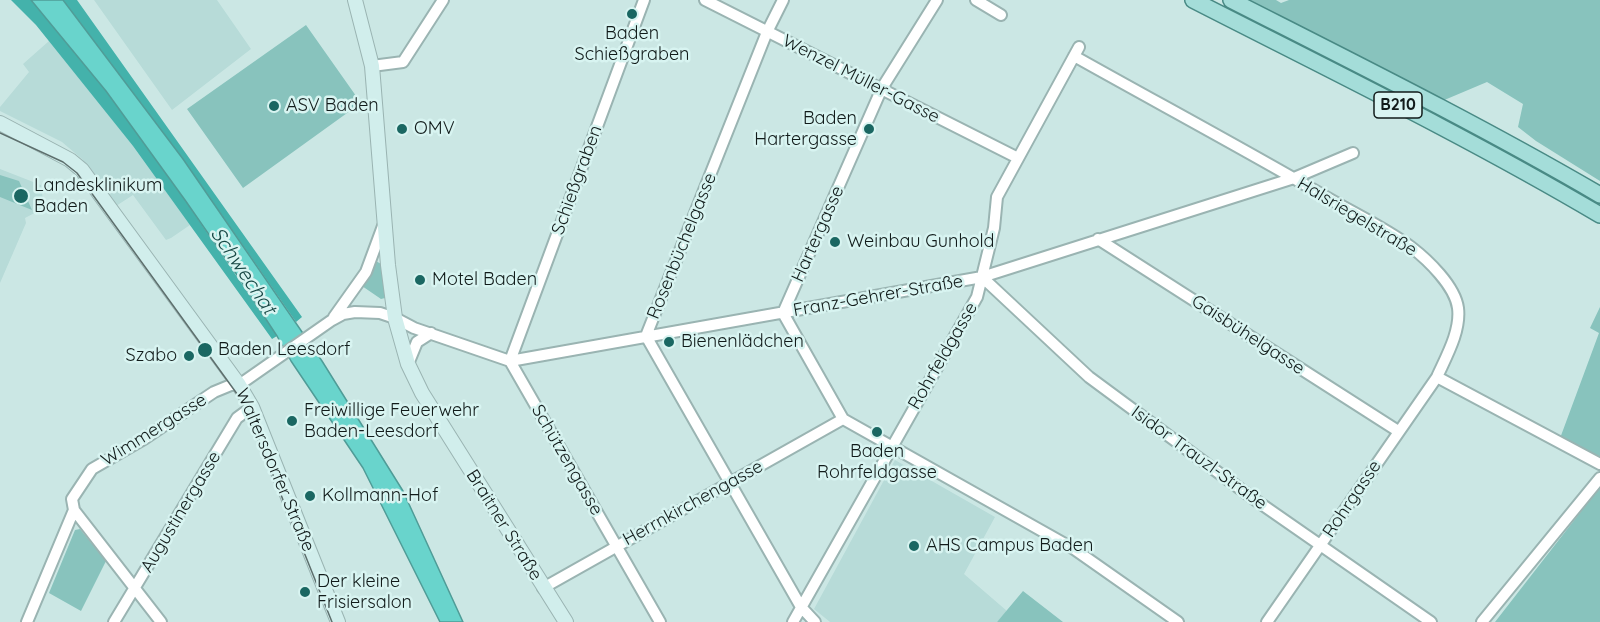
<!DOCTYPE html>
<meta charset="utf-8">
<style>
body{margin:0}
canvas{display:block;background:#cbe7e4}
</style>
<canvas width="1600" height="622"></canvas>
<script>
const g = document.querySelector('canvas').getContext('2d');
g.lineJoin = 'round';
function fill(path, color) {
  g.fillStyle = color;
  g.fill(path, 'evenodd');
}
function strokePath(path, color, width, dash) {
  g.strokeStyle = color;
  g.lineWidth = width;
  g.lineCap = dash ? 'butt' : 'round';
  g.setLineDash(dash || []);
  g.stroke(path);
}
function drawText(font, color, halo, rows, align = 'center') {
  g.font = font + ' Quicksand,sans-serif';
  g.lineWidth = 5;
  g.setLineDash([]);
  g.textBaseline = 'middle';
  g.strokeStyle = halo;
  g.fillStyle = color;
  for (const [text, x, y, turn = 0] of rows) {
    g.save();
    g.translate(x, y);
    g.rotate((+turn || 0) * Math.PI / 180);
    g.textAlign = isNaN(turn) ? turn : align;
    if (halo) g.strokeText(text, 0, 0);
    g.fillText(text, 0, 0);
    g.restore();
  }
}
fill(new Path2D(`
 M94 0H217L251 49 172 110Z
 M49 41 133 146 190 225 171 238 166 240 133 195 116 206 82 159 62 142 0 111V107L29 72 23 64Z
 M0 169 41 185 44 208 25 218 26 223 0 283Z
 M895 460 995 517 964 574 1007 611 997 622H830L814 609Z`), '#b7dbd8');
fill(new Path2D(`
 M1245 0H1276L1281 3 1289 0H1600V181L1536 141 1518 127 1523 104 1487 82 1442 101Z
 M1243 16H1251L1392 88 1600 201V207L1249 21Z
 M306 25 361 103 243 188 187 109Z
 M0 175 19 181 32 210 0 197Z
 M376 261 381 264 385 298 381 299 362 286Z
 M1600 307V460L1559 441 1599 333 1590 328Z
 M1600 487V622H1495Z
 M80 529 106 561 81 611 49 593 75 530Z
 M1023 591 1063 622H997Z`), '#88c3bd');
fill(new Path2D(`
 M11 0H31L106 91 185 200 277 336 272 339 133 146 36 25Z
 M63 0H77L302 317 296 322 183 159Z`), '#44b2ab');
const water = new Path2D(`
 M31 0H63L183 159 322 361 403 491 463 622H440L363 468 291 361 277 336 237 275 185 200 106 91Z`);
fill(water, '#69d4cc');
strokePath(water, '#4f9c97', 1.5);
const street = new Path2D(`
 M705 0 1018 158
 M783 0 767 32 646 336 801 607 815 622
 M976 0 1001 15
 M1074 56C1156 102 1240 147 1321 194 1351 212 1384 227 1411 247 1428 260 1455 286 1458 308 1461 331 1446 357 1437 377L1267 622
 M372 66 403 62 443 0
 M1098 239 1398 431
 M982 277 1089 377 1254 499 1431 622
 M783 313 843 419 1074 549 1178 622
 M783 313 882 88 937 0
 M334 317 366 272 383 226
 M510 361 644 0
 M510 361 660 622
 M408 364 417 342 431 333
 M1437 377 1600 464
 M74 510 161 622
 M543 588 843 419
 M27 622 74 510 72 499 92 469 144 439 214 392 231 385H239L332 320 343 314 355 312 380 313 395 318 414 328 510 361 982 277 1294 178 1353 153
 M114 622 237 418 252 407
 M793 622 977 297 994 228 997 197 1079 47
 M1482 622 1600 478`);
const secondary = new Path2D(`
 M355 0 372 66 388 265 395 318 408 364 422 393 566 622
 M0 123 70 160 82 170 239 385 252 407 338 622`);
const primary = new Path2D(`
 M1193 0C1330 70 1468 137 1600 215
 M1231 0C1355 63 1480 125 1600 195`);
strokePath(street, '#9ab4b2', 14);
strokePath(secondary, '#9ab4b2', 16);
strokePath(primary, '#498a85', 18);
strokePath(street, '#fff', 10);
strokePath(secondary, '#d1eeec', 14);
strokePath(primary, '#a4ddd9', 15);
strokePath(new Path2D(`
 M0 133 63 162 77 173 240 398 257 435 332 622`), '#5d6f6d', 1.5);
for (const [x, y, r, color] of [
 [632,14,6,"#1a6762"],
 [274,106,6,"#1a6762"],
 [402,129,6,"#1a6762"],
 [869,129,6,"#1a6762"],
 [21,196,8,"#1a6762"],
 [835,242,6,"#1a6762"],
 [420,280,6,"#1a6762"],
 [669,342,6,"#1a6762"],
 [205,350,8,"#1a6762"],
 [189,356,6,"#1a6762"],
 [292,421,6,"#1a6762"],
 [877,432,6,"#1a6762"],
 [310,496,6,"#1a6762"],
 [914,546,6,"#1a6762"],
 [305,592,6,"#1a6762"]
]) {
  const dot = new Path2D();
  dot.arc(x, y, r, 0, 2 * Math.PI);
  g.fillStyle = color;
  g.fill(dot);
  strokePath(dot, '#d8f4f1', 2);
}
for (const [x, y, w] of [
 [1398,105,48]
]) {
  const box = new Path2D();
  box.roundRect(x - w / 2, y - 13, w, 26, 4.5);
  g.fillStyle = '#d8f4f1';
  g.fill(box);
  strokePath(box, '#111b1a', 1.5);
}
drawText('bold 16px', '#111b1a', null, [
 ["B210",1398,105]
]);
drawText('18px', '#111b1a', '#d8f4f1', [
 ["Baden",632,34,"center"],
 ["Schießgraben",632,55,"center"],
 ["ASV Baden",286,106],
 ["Baden",857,119,"right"],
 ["Hartergasse",857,140,"right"],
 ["OMV",414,129],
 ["Landesklinikum",34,186],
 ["Baden",34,207],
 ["Weinbau Gunhold",847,242],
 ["Motel Baden",432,280],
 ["Bienenlädchen",681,342],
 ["Baden Leesdorf",218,350],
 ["Szabo",177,356,"right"],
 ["Freiwillige Feuerwehr",304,411],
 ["Baden-Leesdorf",304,432],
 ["Baden",877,452,"center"],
 ["Rohrfeldgasse",877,473,"center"],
 ["Kollmann-Hof",322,496],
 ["AHS Campus Baden",926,546],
 ["Der kleine",317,582],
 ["Frisiersalon",317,603]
], 'left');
drawText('18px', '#111b1a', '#d8f4f1', [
 ["Wenzel Müller-Gasse",861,79,27],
 ["Schießgraben",577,180,-70],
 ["Halsriegelstraße",1357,217,31],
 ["Hartergasse",818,234,-66],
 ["Rosenbüchelgasse",682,246,-68],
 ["Franz-Gehrer-Straße",878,296,-10],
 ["Gaisbühelgasse",1248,335,33],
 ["Rohrfeldgasse",943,356,-60],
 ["Wimmergasse",154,430,-32],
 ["Isidor Trauzl-Straße",1199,458,36],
 ["Schützengasse",567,460,60],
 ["Waltersdorfer Straße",275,470,67],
 ["Rohrgasse",1352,499,-56],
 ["Herrnkirchengasse",693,503,-29],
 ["Augustinergasse",181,512,-59],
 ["Braitner Straße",504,525,58]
]);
drawText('italic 20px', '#174744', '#d8f4f1', [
 ["Schwechat",243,271,56]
]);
</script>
